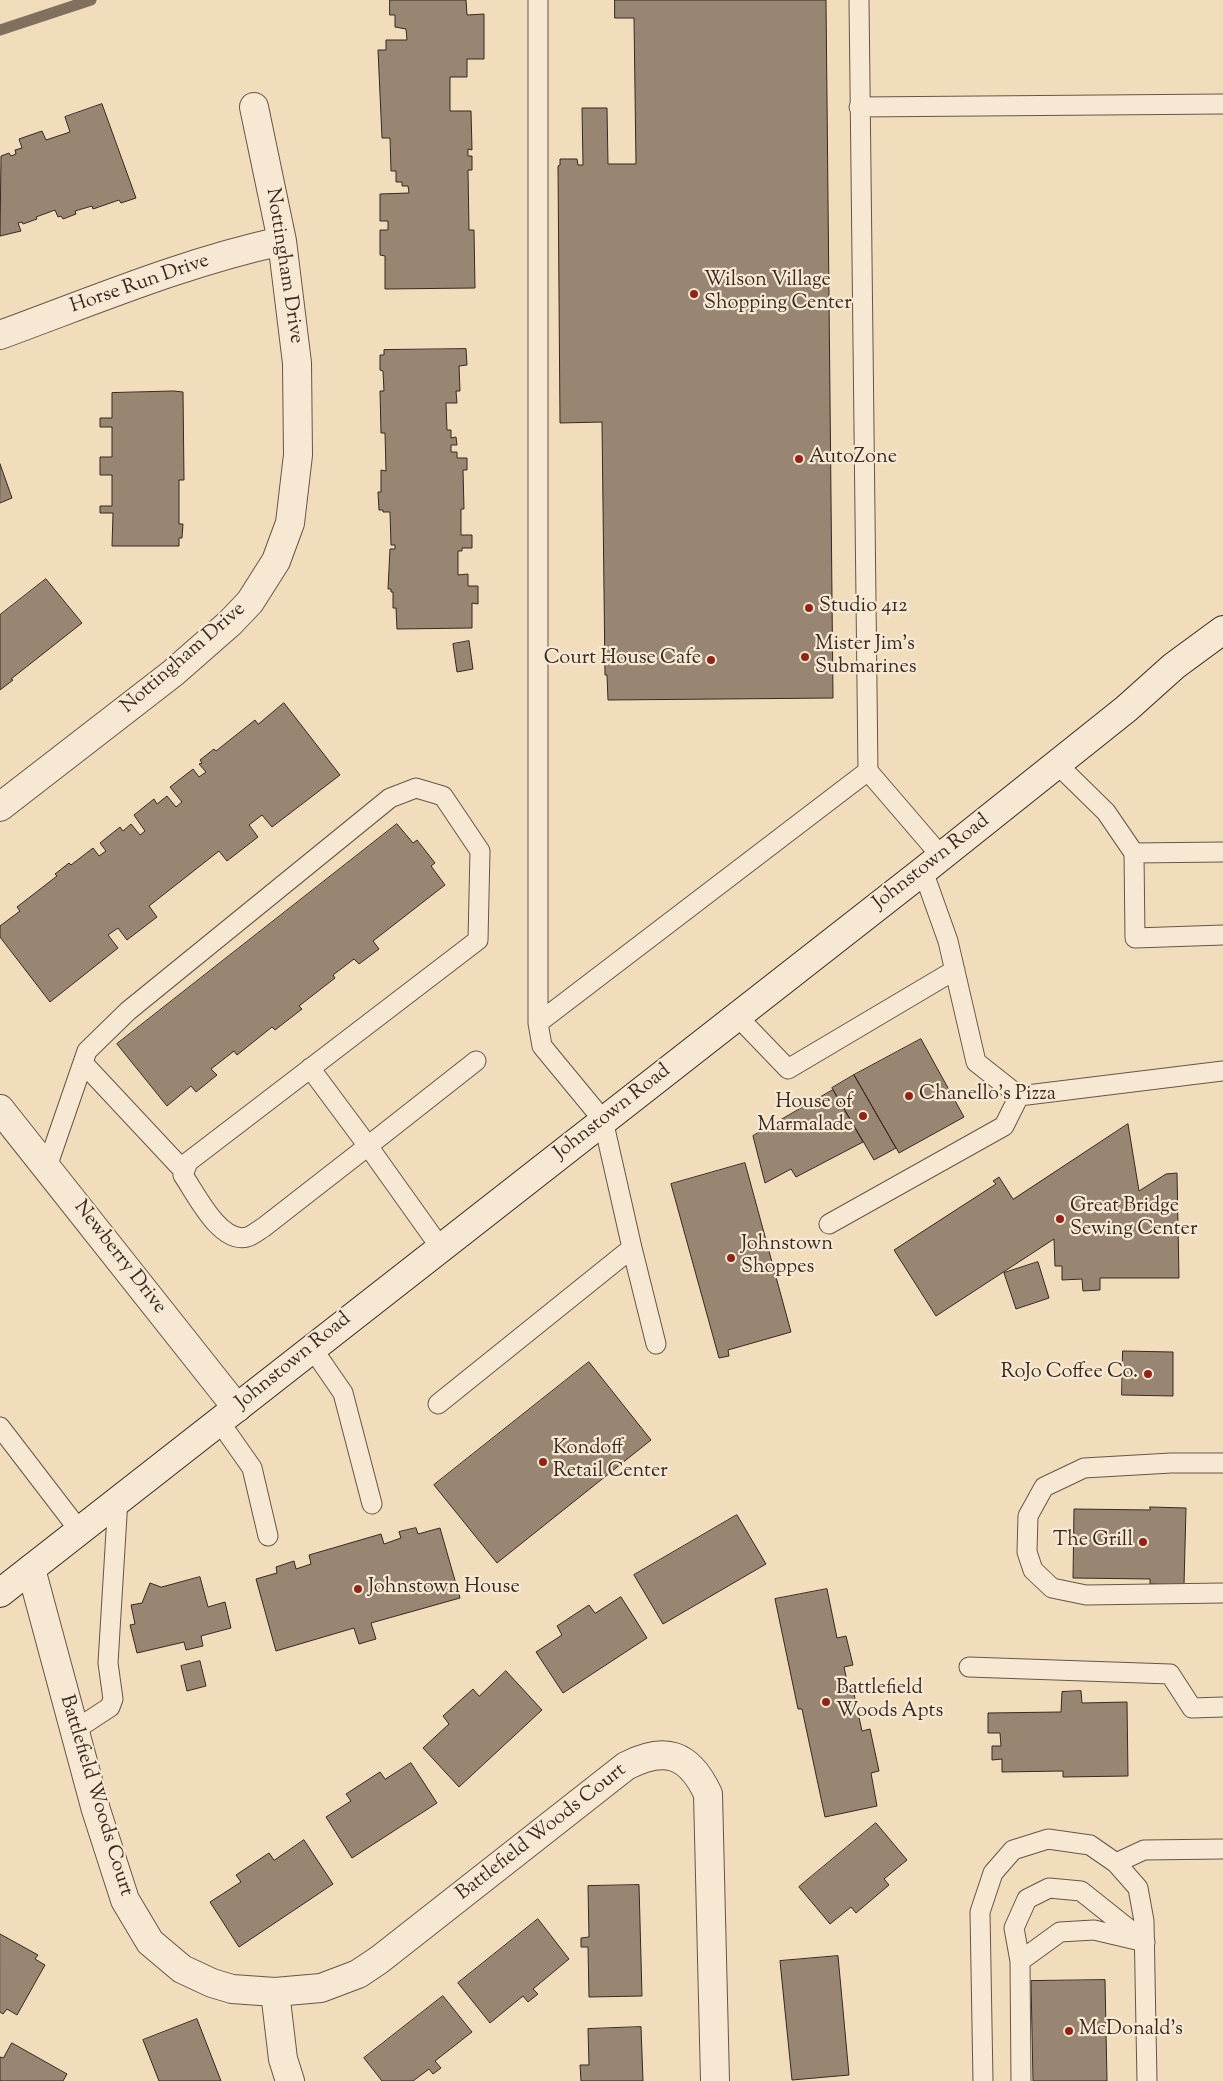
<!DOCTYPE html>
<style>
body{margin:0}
canvas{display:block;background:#f1dcbc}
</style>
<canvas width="1223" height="2081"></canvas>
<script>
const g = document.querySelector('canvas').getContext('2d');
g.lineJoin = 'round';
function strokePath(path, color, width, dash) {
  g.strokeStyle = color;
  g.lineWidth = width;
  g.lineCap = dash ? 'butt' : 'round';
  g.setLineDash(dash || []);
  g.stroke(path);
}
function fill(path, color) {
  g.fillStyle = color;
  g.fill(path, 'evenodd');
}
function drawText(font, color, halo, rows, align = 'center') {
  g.font = font + ' "Sorts Mill Goudy",serif';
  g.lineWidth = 4.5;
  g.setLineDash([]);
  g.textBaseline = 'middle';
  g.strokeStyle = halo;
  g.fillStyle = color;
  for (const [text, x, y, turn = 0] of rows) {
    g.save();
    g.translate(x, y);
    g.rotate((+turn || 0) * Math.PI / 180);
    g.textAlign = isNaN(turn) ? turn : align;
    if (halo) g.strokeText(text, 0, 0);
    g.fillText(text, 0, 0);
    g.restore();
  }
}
strokePath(new Path2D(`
 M0 30 91 0`), '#81705e', 11);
const building = new Path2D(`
 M390 0H466L467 15 484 14V59H467V77H450V111H471L472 150 468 149V156H472V170H468L469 230H474L475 288 385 289V256L380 255V230H388V221H380V194L409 193 408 186H402V182H396V171H391L390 138H382L378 50H386V40H407L406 29 395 27V15H390Z
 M615 0H826L833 698 608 700 607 675H605L602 422 560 423 558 166 560 165V159H577L578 165H583L582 108H607L608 164H636L634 18H615Z
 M102 104 136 198 121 203 119 200 93 209 92 206 75 211 76 214 63 219 61 216 58 217 55 210 36 217 37 219 23 224 22 222 18 223 21 231 0 236 1 156 9 153 11 156 16 154 15 150 22 148 19 139 42 131 46 140 70 132 65 117Z
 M466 349 467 365 459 366 460 391H456L457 403H446L447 430H451V438L456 437 457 445H451V452H457V458H467V470H463L464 509H461V535H472V548H462V551H458V575L468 574V586H478V604L472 603V628L397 629 396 608H393V592H391V589H388L390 549H395V545H391L390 512H383V510H379L378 492H381V470L386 471 385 433H381L380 391H384L383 371 380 370V355H384V350Z
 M174 391 183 392 184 480H179V524H183L182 538H179V546H112L113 513H100V506H112V475H100V457H112V427H100V418H112V393Z
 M0 464 12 498 0 503Z
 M46 579 82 623 11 679 13 680 0 690V615Z
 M469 641 473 669 457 672 453 644Z
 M284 703 340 775 272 827 262 815 249 825 258 837 227 861 219 851 149 906 157 917 127 940 118 928 108 935 118 948 50 1002 0 937V926L20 911 17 907 57 876 55 874 69 863 71 865 93 848 99 856 106 851 100 843 120 827 123 831 131 824 140 835 145 831 134 815 154 799 157 804 167 796 176 807 182 802 170 787 193 769 199 777 206 772 199 764 202 763 200 760 214 749 216 751 255 720 258 724Z
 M397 824 413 843 417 840 435 863 431 866 445 885 373 941 379 949 359 964 354 959 333 975 335 978 299 1006 302 1009 275 1030 272 1027 237 1055 234 1051 211 1069 217 1075 196 1092 191 1086 167 1106 117 1044Z
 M921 1039 964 1117 899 1153 854 1075Z
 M854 1075 896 1148 874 1160 832 1088Z
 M833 1090 863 1142 796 1177 791 1169 765 1183 753 1136Z
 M1128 1124 1139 1191 1166 1174 1177 1173 1179 1278H1100V1290L1083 1291 1082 1279 1062 1280V1266H1055L1054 1239 936 1316 894 1250 996 1184 993 1181 999 1177 1013 1199Z
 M745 1163 791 1332 728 1350 729 1356 719 1358 671 1184Z
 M1038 1262 1049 1298 1016 1309 1004 1273Z
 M1123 1351 1173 1352V1396L1122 1395Z
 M589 1362 651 1440 497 1563 434 1485Z
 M1150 1507 1186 1508 1184 1585 1150 1584V1579L1073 1578 1074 1509 1150 1510Z
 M737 1515 766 1564 663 1624 634 1575Z
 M416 1528 418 1534 440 1528 460 1598 371 1623 376 1639 359 1644 354 1628 276 1651 256 1579 277 1573 276 1567 294 1561 296 1569 311 1564 309 1555 381 1534 384 1544 401 1538 399 1532Z
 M200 1577 208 1607 225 1602 231 1628 201 1636 203 1646 186 1650 184 1642 137 1653 130 1625 135 1624 131 1605 142 1603 150 1583 161 1587Z
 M827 1589 837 1638 846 1636 853 1665 844 1667 850 1695 854 1694 862 1731 870 1729 879 1771 871 1773 877 1806 825 1817 802 1709H798L775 1599Z
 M621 1597 647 1638 563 1693 536 1652 562 1635 557 1626 589 1605 595 1613Z
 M200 1661 206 1686 187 1691 181 1666Z
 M506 1671 542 1710 459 1787 423 1748 449 1724 443 1716 473 1689 479 1696Z
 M1081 1691 1082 1703 1127 1702 1128 1776 1063 1777V1771L1002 1772V1759L992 1760V1746H1001L1000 1733H988V1713L1061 1712 1062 1692Z
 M411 1763 437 1803 352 1858 326 1817 351 1801 346 1794 380 1772 385 1779Z
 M876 1823 907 1860 884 1879 889 1885 856 1913 851 1907 830 1924 799 1887Z
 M304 1840 333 1884 239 1947 210 1902 241 1882 236 1875 269 1853 274 1860Z
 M639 1885 642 1996 589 1997 588 1947H581V1938L589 1937 588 1886Z
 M538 1919 569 1959 533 1989 538 1994 528 2002 523 1996 490 2023 458 1983Z
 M0 1934 38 1955 35 1959 45 1965 17 2015 7 2009 3 2014 0 2012Z
 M838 1956 849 2075 792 2080 780 1961Z
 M1105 1980 1107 2081H1033L1031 1981Z
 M443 1996 472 2032 435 2061 441 2068 433 2074 429 2069 413 2081H382L364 2058Z
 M197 2019 221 2081H159L143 2040Z
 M641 2027 643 2081H581L580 2065H589L588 2029Z
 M12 2043 67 2074 63 2081H0V2057L3 2058Z`);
fill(building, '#988672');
strokePath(building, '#382921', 1);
const lane = new Path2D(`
 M859 0 868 771 941 856
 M859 107 1223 104
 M1057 764 1106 812 1134 853 1135 938 1223 935
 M1134 853 1223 852
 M923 871 948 941 976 1062 1019 1096 1223 1071
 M737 1016 788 1069 955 970
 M538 1023 868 771
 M83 1063 184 1171
 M310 1068 368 1146 476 1061
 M47 1167 87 1051 128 1011 390 798 416 788 443 796 480 851 478 940 188 1162 183 1175C196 1194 220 1244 247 1237 252 1236 259 1230 264 1227L368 1146 440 1247
 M829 1224 1004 1126 1019 1096
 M632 1248 656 1344
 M312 1348 343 1393 372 1504
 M438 1404 632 1248 603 1120 542 1046 538 1023V0
 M219 1421 252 1468 268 1536
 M0 1427 79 1530
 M1223 1463H1171L1084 1468 1044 1487 1028 1516 1027 1552 1033 1570 1052 1588 1086 1595 1223 1593
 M969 1667 1170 1674 1192 1708 1223 1707
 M75 1730 110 1707 113 1699 108 1663 118 1499
 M1116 1863 1144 1850 1223 1849
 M1020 1961 1014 1928 1027 1899 1049 1888 1081 1891 1140 1938
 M983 2081 980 1912 993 1873 1013 1850 1048 1839 1090 1845 1116 1863 1138 1888 1144 1921 1147 2081
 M1021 2081 1020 1961 1060 1932 1094 1930 1145 1942`);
const street = new Path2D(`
 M0 335C93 301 185 262 282 241
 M0 807 173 673 230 623 250 602 276 561 290 523 298 455 297 363 282 241 254 107
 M0 1109 237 1408
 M31 1569 96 1810 125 1900 150 1942 182 1969 212 1983 232 1989 275 1992 321 1988 358 1974 379 1960 626 1766C665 1746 689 1753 708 1794L715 2081
 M275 1992 283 2059 290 2081`);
const secondary = new Path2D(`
 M0 1593 923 871 1126 709 1174 666 1223 630`);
strokePath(lane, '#665648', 21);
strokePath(street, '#665648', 30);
strokePath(secondary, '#382921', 30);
strokePath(lane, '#f6e8d3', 19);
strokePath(street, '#f6e8d3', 28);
strokePath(secondary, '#f6e8d3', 28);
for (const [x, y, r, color] of [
 [694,294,5,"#8f2418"],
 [799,459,5,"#8f2418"],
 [809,608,5,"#8f2418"],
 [805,657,5,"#8f2418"],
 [711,660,5,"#8f2418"],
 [909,1096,5,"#8f2418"],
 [863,1116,5,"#8f2418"],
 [1060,1219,5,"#8f2418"],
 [731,1258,5,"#8f2418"],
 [1148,1374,5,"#8f2418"],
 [543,1462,5,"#8f2418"],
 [1143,1542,5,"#8f2418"],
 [358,1589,5,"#8f2418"],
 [826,1702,5,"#8f2418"],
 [1069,2031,5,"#8f2418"]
]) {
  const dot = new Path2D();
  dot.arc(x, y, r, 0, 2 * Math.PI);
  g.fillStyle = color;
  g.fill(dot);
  strokePath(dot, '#f6e8d3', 2);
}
drawText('20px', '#382921', '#f6e8d3', [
 ["Nottingham Drive",283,266,81],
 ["Horse Run Drive",140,285,-19],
 ["Nottingham Drive",184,659,-41],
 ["Johnstown Road",932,863,-38],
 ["Johnstown Road",613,1113,-38],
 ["Newberry Drive",119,1258,52],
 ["Johnstown Road",294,1362,-39],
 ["Battlefield Woods Court",95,1796,73],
 ["Battlefield Woods Court",542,1833,-38]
]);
drawText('20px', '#382921', '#f6e8d3', [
 ["Wilson Village",704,282],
 ["Shopping Center",704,305],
 ["AutoZone",809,459],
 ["Studio 412",819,608],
 ["Mister Jim's",815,646],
 ["Submarines",815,669],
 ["Court House Cafe",701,660,"right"],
 ["Chanello's Pizza",919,1096],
 ["House of",853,1104,"right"],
 ["Marmalade",853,1127,"right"],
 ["Great Bridge",1070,1208],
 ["Sewing Center",1070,1231],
 ["Johnstown",741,1246],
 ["Shoppes",741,1269],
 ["RoJo Coffee Co.",1138,1374,"right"],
 ["Kondoff",553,1450],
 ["Retail Center",553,1473],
 ["The Grill",1133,1542,"right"],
 ["Johnstown House",368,1589],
 ["Battlefield",836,1690],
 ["Woods Apts",836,1713],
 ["McDonald's",1079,2031]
], 'left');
</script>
